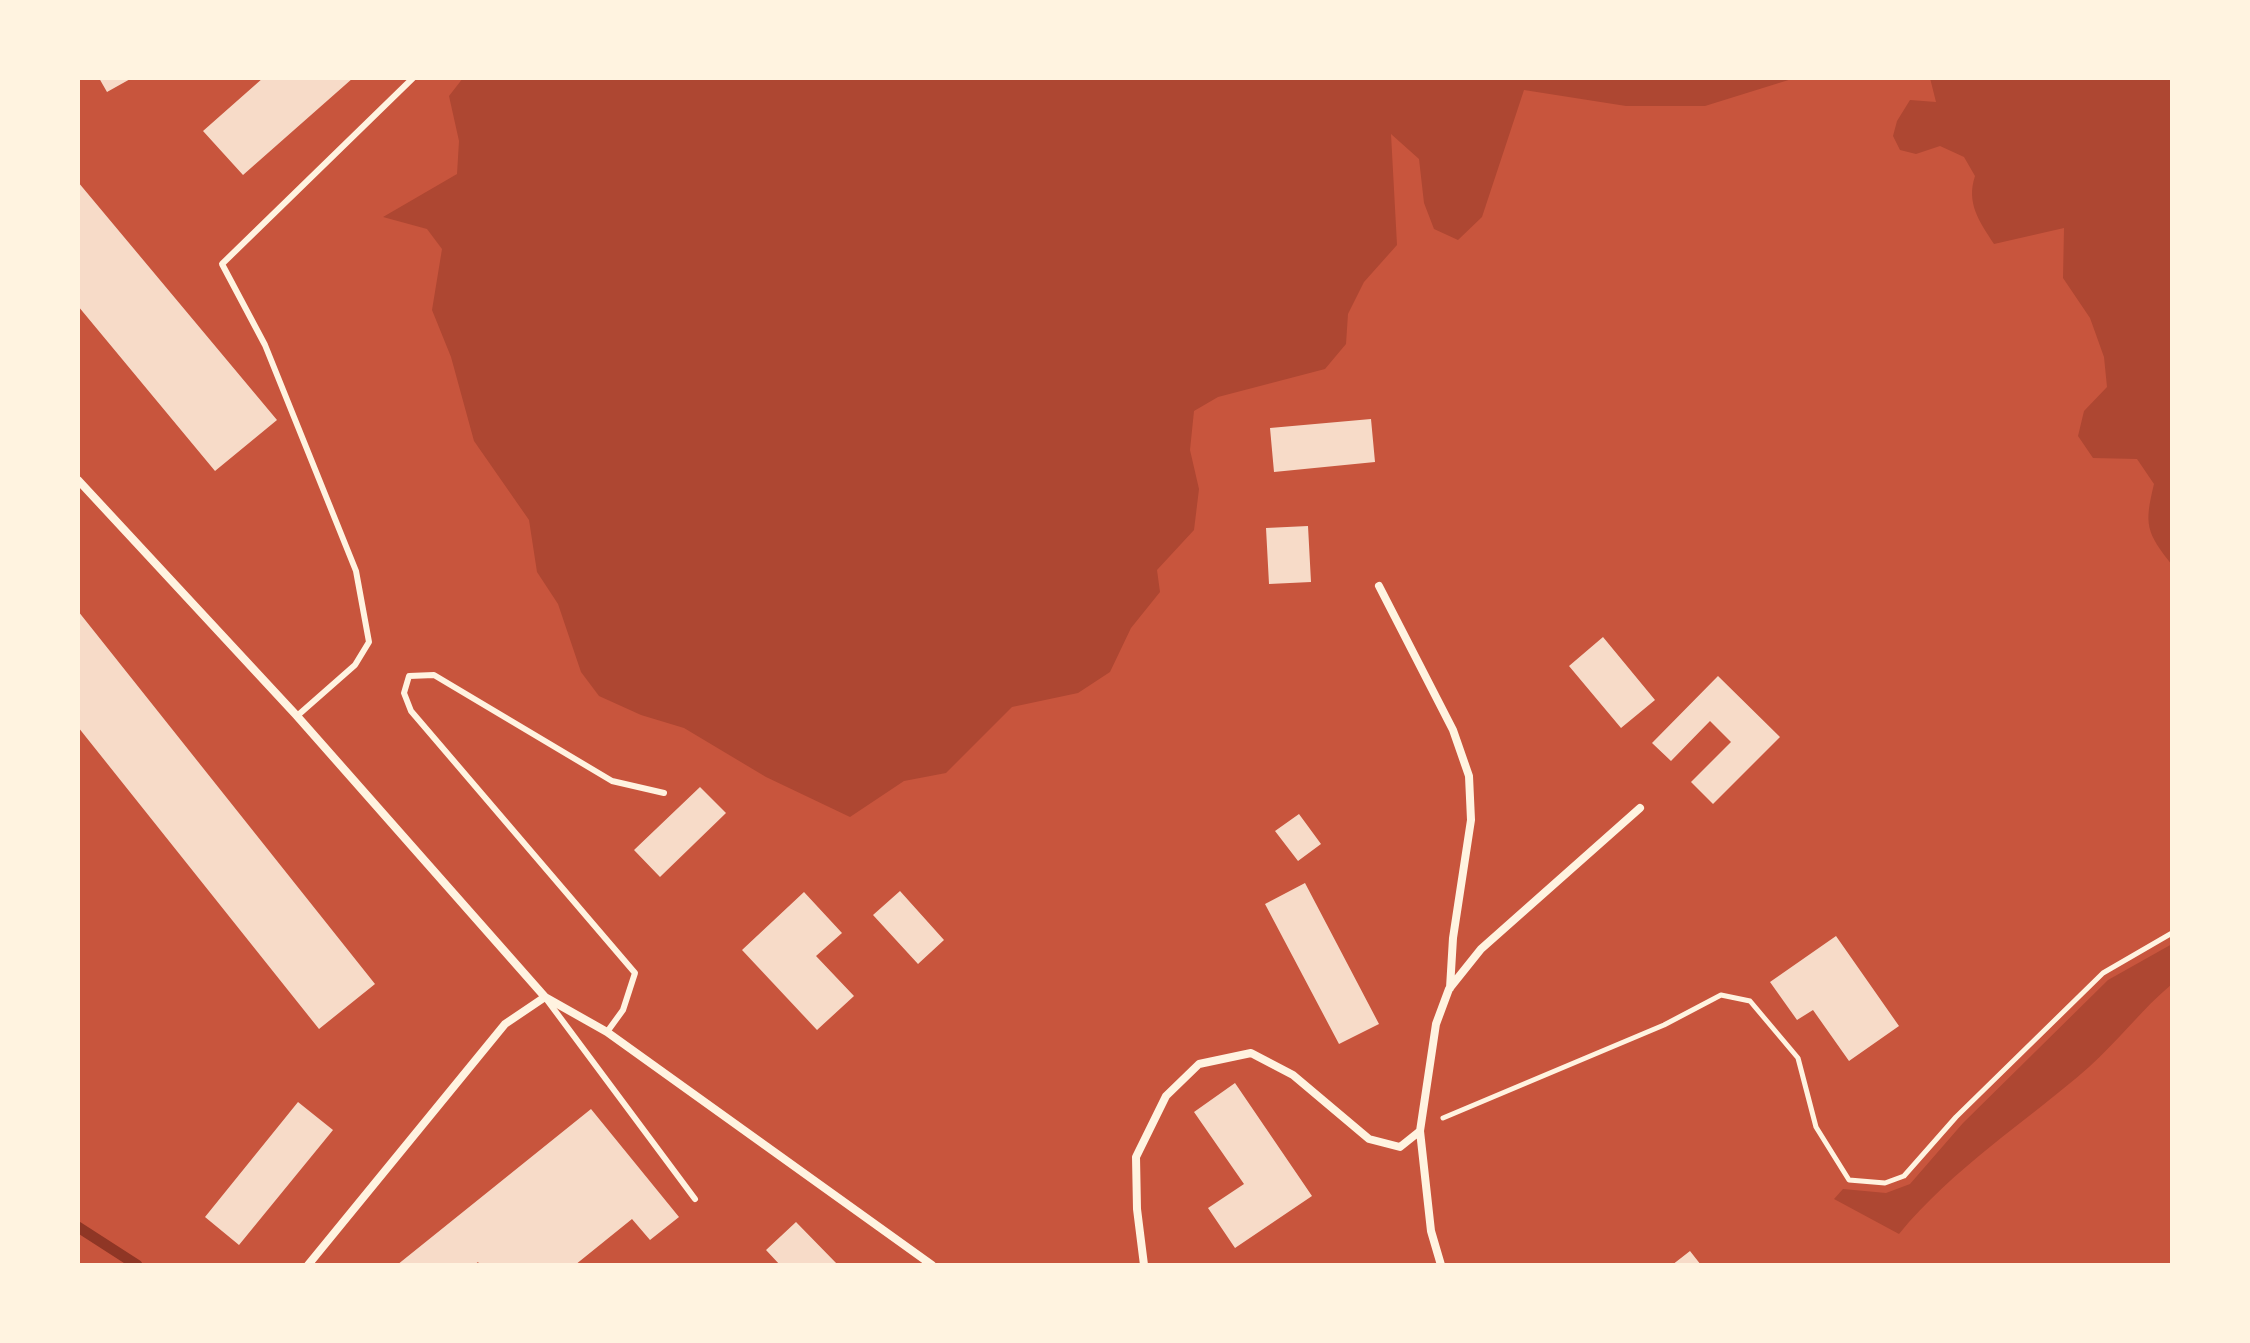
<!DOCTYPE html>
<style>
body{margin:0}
#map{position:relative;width:2250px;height:1343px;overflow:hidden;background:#c8553d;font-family:"Libre Baskerville",serif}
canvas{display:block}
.frame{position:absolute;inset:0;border:80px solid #fff3e0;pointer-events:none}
</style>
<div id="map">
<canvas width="2250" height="1343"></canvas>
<div class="frame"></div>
</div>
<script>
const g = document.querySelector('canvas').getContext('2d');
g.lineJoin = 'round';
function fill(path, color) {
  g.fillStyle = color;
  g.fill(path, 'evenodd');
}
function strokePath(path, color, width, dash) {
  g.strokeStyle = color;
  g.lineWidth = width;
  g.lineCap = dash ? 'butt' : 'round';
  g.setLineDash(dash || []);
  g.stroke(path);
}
fill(new Path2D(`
 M463 78H1795L1705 106H1626L1524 90 1482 217 1458 240 1434 229 1424 203 1419 159 1391 134 1397 245 1364 282 1348 314 1346 344 1325 369 1218 397 1194 411 1190 450 1199 489 1194 530 1157 570 1160 592 1131 628 1110 672 1078 693 1012 707 946 773 904 781 850 817 766 777 684 728 641 715 599 696 581 672 558 604 537 572 529 520 474 441 451 357 432 310 442 249 427 229 383 217 457 174 459 141 449 96Z
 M1930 78H2172V565C2146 532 2144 525 2154 484L2137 459 2093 458 2078 436 2084 411 2107 387 2104 357 2090 318 2063 278 2064 228 1994 244C1979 221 1966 203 1975 176L1964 157 1940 146 1916 154 1900 150 1893 136 1897 121 1910 100 1936 102Z
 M2172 944V984C2142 1009 2118 1041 2089 1067 2025 1123 1953 1168 1899 1234L1834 1199 1843 1189 1886 1193 1910 1184 1963 1123 2108 980Z`), '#ae4732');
strokePath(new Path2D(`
 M78 1227 137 1265`), '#8f3625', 11);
fill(new Path2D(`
 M99 78H132L107 92Z
 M263 78H353L243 175 203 131Z
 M78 182 277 420 215 471 78 306Z
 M1371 419 1375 462 1274 472 1270 428Z
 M1308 526 1311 582 1269 584 1266 528Z
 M78 611 375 984 319 1029 78 727Z
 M1603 637 1655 700 1621 728 1569 666Z
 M1718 676 1780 737 1713 804 1691 782 1731 742 1710 721 1671 761 1652 743Z
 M700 787 726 813 660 877 634 850Z
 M1299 814 1321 844 1298 861 1275 831Z
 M1305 883 1379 1024 1339 1044 1265 904Z
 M900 891 944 940 918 964 873 915Z
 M804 892 842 933 816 956 854 996 817 1030 742 950Z
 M1836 936 1899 1026 1849 1061 1813 1010 1797 1020 1770 982Z
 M1235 1083 1312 1196 1235 1248 1208 1208 1244 1184 1194 1112Z
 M298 1102 333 1130 239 1245 205 1217Z
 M591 1109 679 1217 650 1240 632 1219 575 1265H480L478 1262 474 1265H397Z
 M796 1222 838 1265H780L766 1250Z
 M1690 1251 1701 1265H1672Z`), '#f7dbc8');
strokePath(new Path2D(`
 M1443 1118 1664 1025 1721 995 1750 1001 1798 1058 1816 1127 1849 1180 1885 1183 1904 1176 1956 1117 2103 973 2172 933`), '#fff3e0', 5);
strokePath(new Path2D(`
 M297 716 355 665 369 642 356 571 265 345 222 264 413 78
 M547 1000 695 1199
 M607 1032 623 1010 635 973 411 711 404 693 409 676 434 675 612 781 664 793`), '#fff3e0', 6);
strokePath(new Path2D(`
 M78 480 297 716 545 997 607 1032 932 1265
 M1379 586 1453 730 1469 776 1471 820 1453 938 1450 988
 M1420 1131 1431 1231 1441 1265
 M308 1265 505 1024 545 997
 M1144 1265 1137 1209 1136 1157 1166 1096 1199 1064 1251 1053 1293 1075 1369 1139 1400 1147 1420 1131 1436 1024 1449 989 1481 949 1640 808`), '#fff3e0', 8);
</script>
